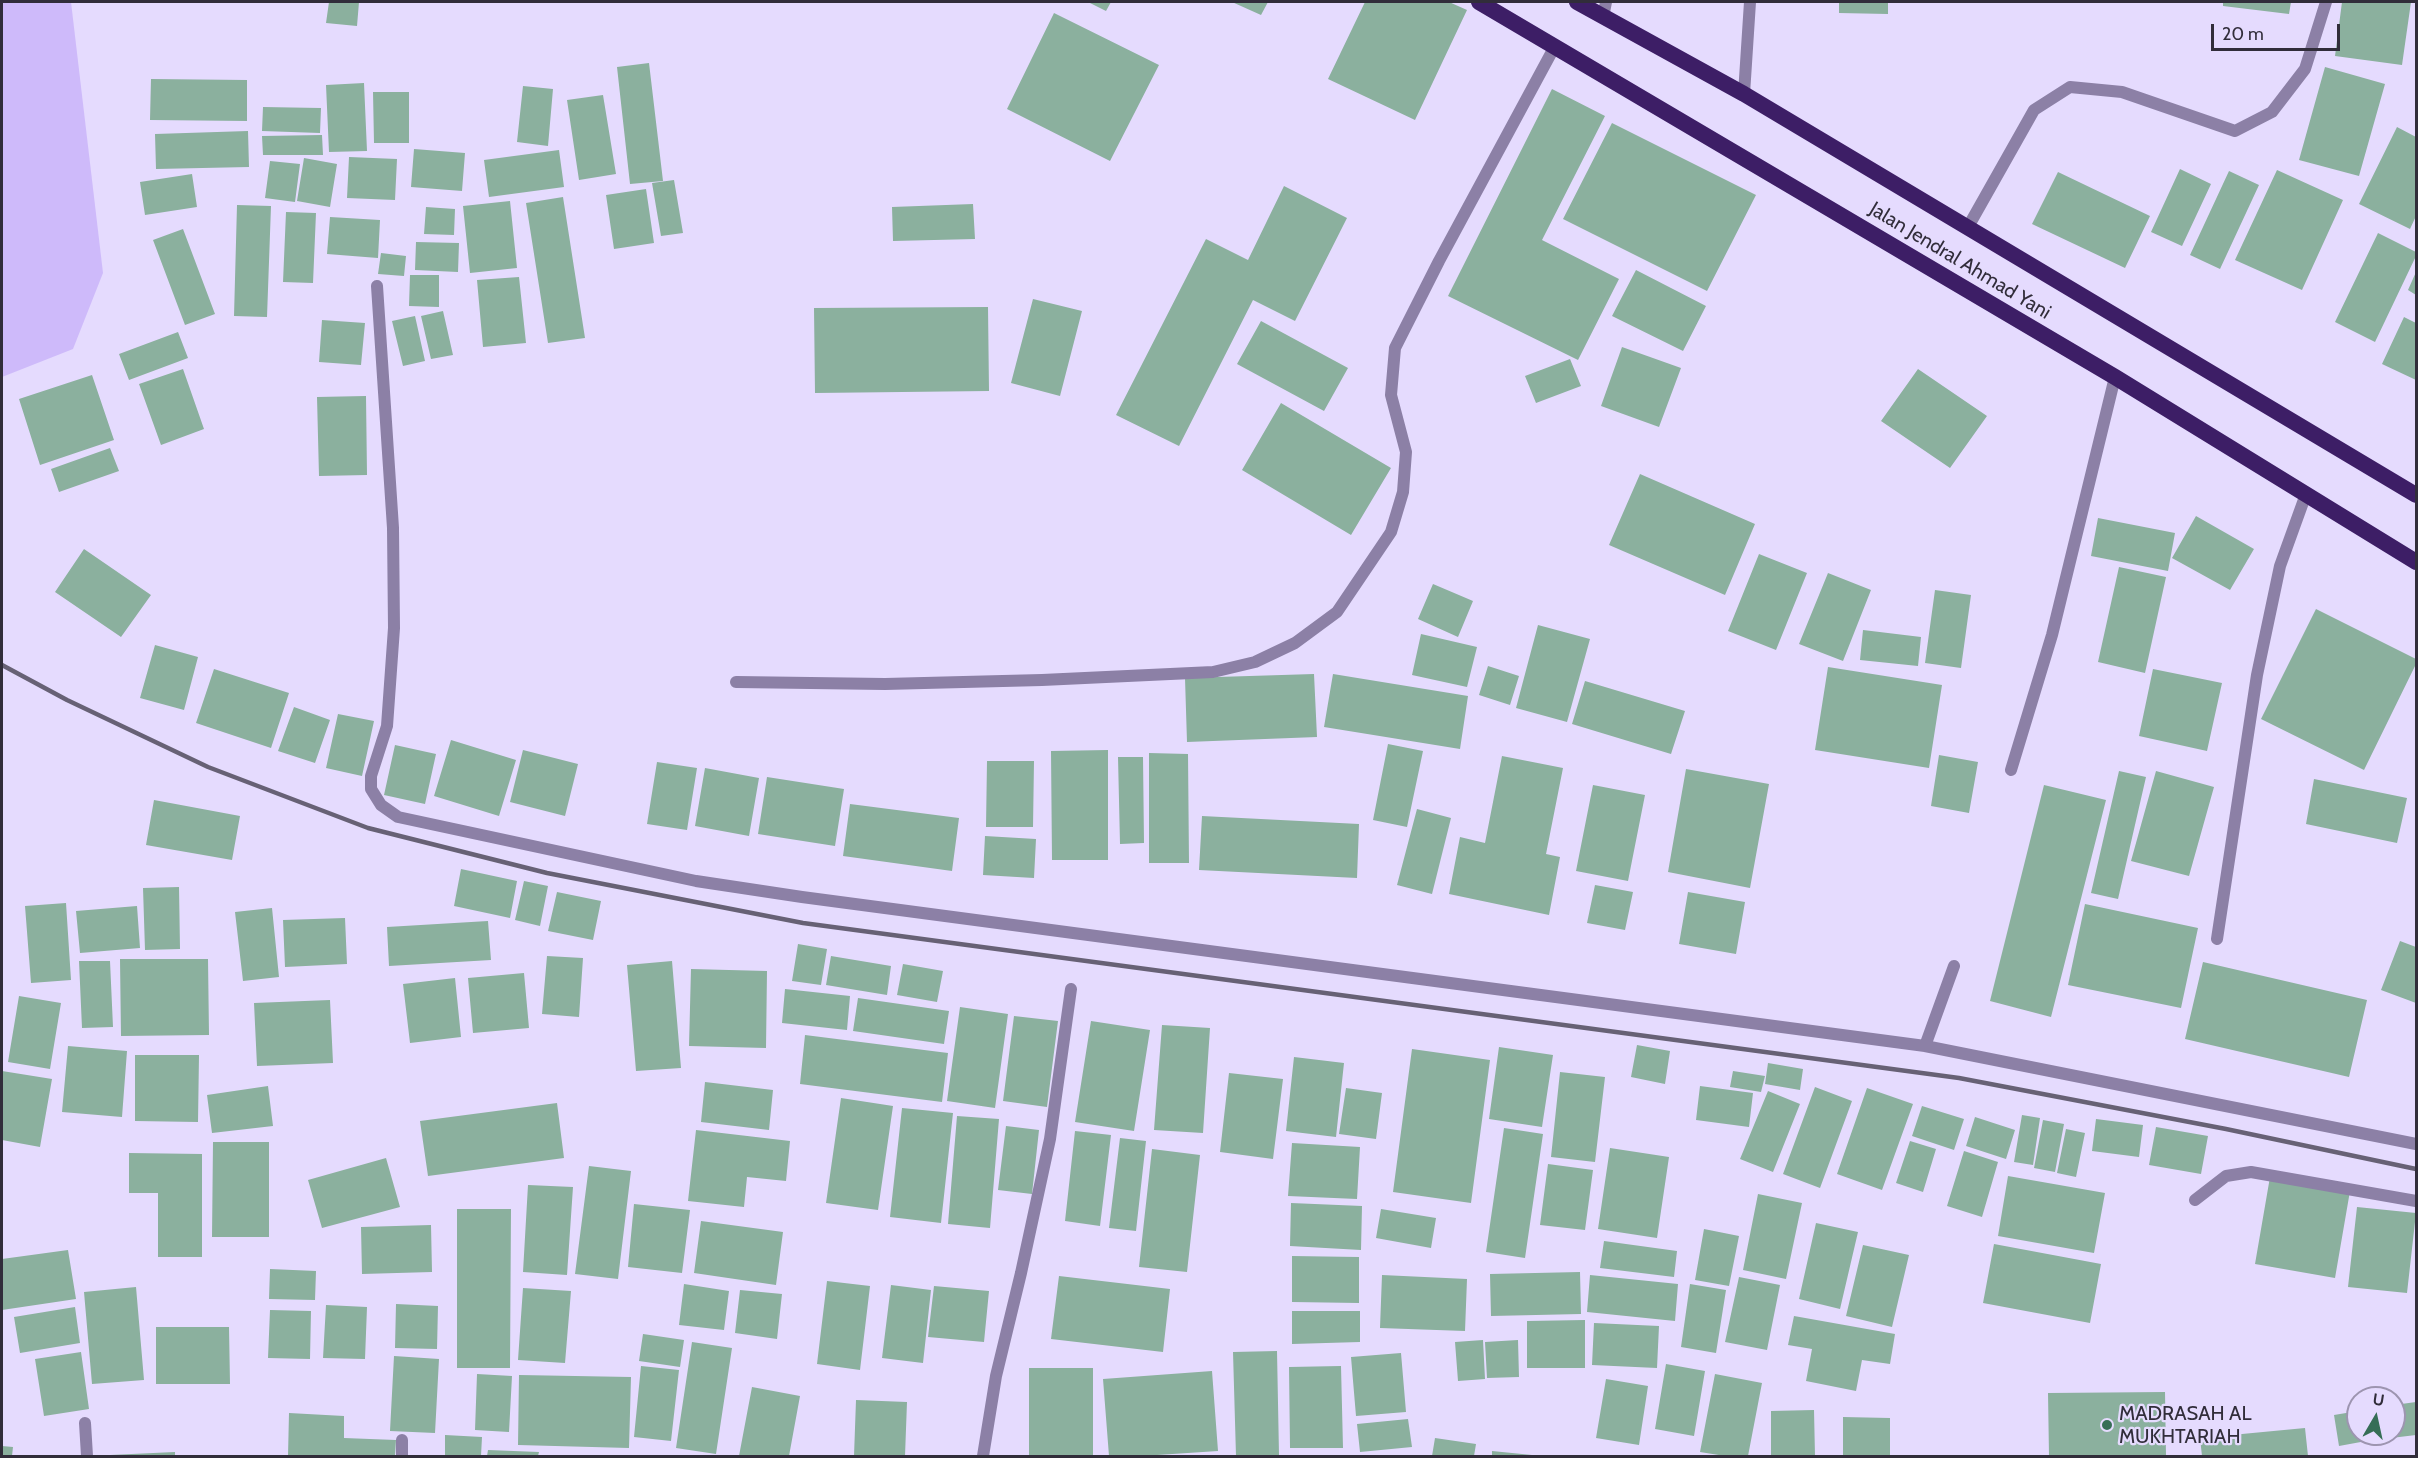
<!DOCTYPE html>
<style>
body{margin:0}
#map{position:relative;width:2418px;height:1458px;overflow:hidden;background:#e5dbfe;font-family:Cabin,sans-serif}
canvas{display:block}
.frame{position:absolute;inset:0;border:3px solid #312d3a;pointer-events:none}
.north{position:absolute;left:2346px;top:1386px;width:60px;height:60px;box-sizing:border-box;background:#e5dbfe;border:2px solid #9d95b0;border-radius:50%;rotate:9deg;font-size:16px;font-weight:700;line-height:24px;text-align:center;color:#312d3a}
.north::after{content:'';display:block;margin:auto;width:21px;height:27px;background:#366e56;clip-path:polygon(50% 0,100% 100%,50% 72%,0 100%)}
.scale{position:absolute;left:2211px;top:24px;width:129px;height:27px;box-sizing:border-box;border:3px solid #312d3a;border-top:0;padding-left:8px;font-size:18px;line-height:21px;white-space:nowrap;color:#312d3a;-webkit-text-stroke:4px #e5dbfe;paint-order:stroke}
</style>
<div id="map">
<canvas width="2418" height="1458"></canvas>
<div class="frame"></div>
<div class="north">U</div>
<div class="scale">20 m</div>
</div>
<script>
const g = document.querySelector('canvas').getContext('2d');
g.lineJoin = 'round';
function fill(path, color) {
  g.fillStyle = color;
  g.fill(path, 'evenodd');
}
function strokePath(path, color, width, dash) {
  g.strokeStyle = color;
  g.lineWidth = width;
  g.lineCap = dash ? 'butt' : 'round';
  g.setLineDash(dash || []);
  g.stroke(path);
}
function drawText(font, color, halo, rows, align = 'center') {
  g.font = font + ' Cabin,sans-serif';
  g.lineWidth = 4.5;
  g.setLineDash([]);
  g.textBaseline = 'middle';
  g.strokeStyle = halo;
  g.fillStyle = color;
  for (const [text, x, y, turn = 0] of rows) {
    g.save();
    g.translate(x, y);
    g.rotate((+turn || 0) * Math.PI / 180);
    g.textAlign = isNaN(turn) ? turn : align;
    if (halo) g.strokeText(text, 0, 0);
    g.fillText(text, 0, 0);
    g.restore();
  }
}
fill(new Path2D(`
 M2 2H71L103 273 73 349 2 377Z`), '#cebafa');
fill(new Path2D(`
 M329 2H359L357 26 326 23Z
 M1088 2H1111L1106 11Z
 M1232 2H1268L1261 15Z
 M1365 2H1449L1467 10 1415 120 1328 79Z
 M1839 2H1888V14L1839 13Z
 M2223 2H2291L2289 14 2223 6Z
 M2342 2H2411L2402 65 2335 56Z
 M1054 13 1159 65 1110 161 1007 109Z
 M649 63 663 181 630 184 617 67Z
 M2325 67 2385 84 2359 176 2299 160Z
 M151 79 247 80V121L150 120Z
 M364 83 367 151 329 152 326 85Z
 M523 86 553 89 548 146 517 142Z
 M1552 89 1605 116 1542 240 1619 279 1578 360 1448 296Z
 M373 92H409V143H374Z
 M603 95 616 174 579 180 567 100Z
 M263 107 321 108 320 133 262 131Z
 M1612 123 1756 195 1707 291 1563 219Z
 M2397 127 2416 137V216L2410 229 2359 204Z
 M248 131 249 167 156 169 155 134Z
 M322 135 323 155H263L262 136Z
 M414 149 465 153 462 191 411 187Z
 M559 150 564 187 489 197 484 160Z
 M349 157 397 159 395 200 347 198Z
 M304 158 337 164 330 207 297 201Z
 M270 161 300 164 295 202 265 198Z
 M2180 169 2211 184 2182 246 2151 232Z
 M2277 170 2343 200 2302 290 2235 260Z
 M2229 171 2259 185 2220 269 2190 255Z
 M2058 172 2150 216 2125 268 2032 224Z
 M192 174 197 207 145 215 140 182Z
 M674 180 683 233 661 236 652 183Z
 M1284 186 1347 218 1295 321 1253 300 1179 446 1116 415 1206 239 1248 260Z
 M646 189 654 243 614 249 606 195Z
 M563 197 585 338 548 343 526 203Z
 M510 201 517 268 470 273 463 206Z
 M973 204 975 239 893 241 892 207Z
 M237 205 271 206 267 317 234 316Z
 M426 207 455 209 454 235 424 234Z
 M286 212 316 213 313 283 283 282Z
 M330 217 380 220 378 258 327 254Z
 M183 229 215 314 185 325 153 240Z
 M2378 233 2416 252V256L2375 342 2335 322Z
 M416 242 459 243 458 272 415 270Z
 M381 253 406 256 404 276 378 274Z
 M1636 270 1706 306 1683 351 1612 316Z
 M2416 272V295L2408 290Z
 M410 275H439V307L409 306Z
 M519 277 526 343 483 347 477 280Z
 M1033 299 1082 311 1060 396 1011 383Z
 M988 307 989 391 815 393 814 308Z
 M443 311 453 355 431 359 421 316Z
 M415 316 425 361 403 366 392 321Z
 M2404 317 2416 323V380L2382 364Z
 M322 320 365 323 361 365 319 362Z
 M1261 321 1348 368 1324 411 1237 364Z
 M178 332 188 358 129 380 119 354Z
 M1622 347 1681 368 1659 427 1601 406Z
 M1570 359 1581 386 1536 403 1525 376Z
 M183 369 204 429 161 445 139 384Z
 M1918 369 1987 416 1950 468 1881 421Z
 M92 375 114 440 40 465 19 399Z
 M366 396 367 475 319 476 317 397Z
 M1281 403 1391 468 1351 535 1242 470Z
 M110 448 119 471 59 492 51 469Z
 M1640 474 1755 524 1725 595 1609 545Z
 M2196 516 2254 549 2230 590 2172 558Z
 M2098 518 2175 533 2168 571 2091 556Z
 M84 549 151 595 121 637 55 592Z
 M1759 554 1807 573 1776 650 1728 631Z
 M2119 567 2166 577 2145 673 2098 662Z
 M1828 573 1871 590 1843 661 1799 644Z
 M1433 584 1473 601 1458 637 1418 619Z
 M1935 590 1971 595 1961 668 1925 663Z
 M2316 609 2416 659V664L2364 770 2261 719Z
 M1538 625 1590 639 1567 722 1516 708Z
 M1863 630 1921 637 1918 666 1860 660Z
 M1421 634 1477 647 1467 687 1412 675Z
 M155 645 198 657 184 710 140 698Z
 M1488 666 1519 676 1510 705 1479 695Z
 M1828 667 1942 685 1929 768 1815 750Z
 M214 669 289 693 271 748 196 723Z
 M2153 669 2222 683 2207 751 2139 736Z
 M1314 674 1317 737 1187 742 1185 678Z
 M1333 674 1468 696 1460 749 1324 727Z
 M1585 681 1685 711 1671 754 1572 724Z
 M294 707 330 720 315 763 278 751Z
 M338 714 374 721 362 776 326 768Z
 M451 740 516 760 499 816 434 796Z
 M1388 744 1423 751 1407 827 1373 820Z
 M395 745 436 754 425 804 384 795Z
 M523 750 578 764 565 816 510 802Z
 M1108 750V860H1052L1051 751Z
 M1149 753 1188 754 1189 863H1149Z
 M1939 755 1978 762 1969 813 1931 806Z
 M1502 756 1563 768 1546 854 1560 857 1549 915 1449 894 1460 837 1485 843Z
 M1118 757H1143L1144 843 1120 844Z
 M987 761H1034L1033 827H986Z
 M657 762 697 768 687 830 647 824Z
 M705 768 759 778 749 836 695 826Z
 M1686 769 1769 784 1750 888 1668 872Z
 M2119 771 2146 777 2118 899 2091 893Z
 M2156 771 2214 787 2189 876 2131 861Z
 M767 777 844 789 835 846 758 834Z
 M2314 779 2407 798 2397 843 2306 824Z
 M1593 785 1645 795 1628 881 1576 871Z
 M2044 785 2106 800 2051 1017 1990 1001Z
 M154 800 240 816 232 860 146 845Z
 M850 804 959 818 952 871 843 856Z
 M1417 809 1451 818 1432 894 1397 885Z
 M1202 816 1359 824 1357 878 1199 870Z
 M985 836 1036 839 1034 878 983 875Z
 M461 869 517 881 510 918 454 906Z
 M524 881 548 886 540 926 515 920Z
 M1595 885 1633 892 1625 930 1587 923Z
 M179 887 180 949 145 950 143 888Z
 M557 892 601 901 593 940 548 931Z
 M1688 892 1745 902 1736 954 1679 944Z
 M66 903 71 980 31 983 25 906Z
 M2085 904 2198 928 2181 1008 2068 985Z
 M137 906 140 948 80 953 76 911Z
 M272 908 279 977 243 981 235 912Z
 M345 918 347 964 285 967 283 920Z
 M488 921 491 960 389 966 387 927Z
 M2400 941 2416 947V1003L2381 990Z
 M798 944 827 949 821 985 792 981Z
 M547 956 583 958 579 1017 542 1014Z
 M831 956 891 966 887 995 826 985Z
 M120 959H208L209 1035 121 1036Z
 M79 961H110L113 1027 82 1028Z
 M672 961 681 1068 636 1071 627 965Z
 M2203 962 2367 1000 2349 1077 2185 1039Z
 M903 964 943 971 937 1002 897 995Z
 M691 969 767 971 766 1048 689 1046Z
 M524 973 529 1028 473 1033 468 978Z
 M455 978 461 1037 410 1043 403 984Z
 M785 989 850 996 847 1030 782 1023Z
 M19 996 61 1003 50 1069 8 1062Z
 M858 998 949 1011 944 1044 853 1031Z
 M330 1000 333 1063 257 1066 254 1003Z
 M960 1007 1008 1014 995 1108 947 1101Z
 M1014 1016 1058 1021 1047 1107 1003 1101Z
 M1091 1021 1150 1030 1134 1131 1075 1122Z
 M1162 1025 1210 1028 1203 1133 1154 1130Z
 M805 1035 948 1053 942 1102 800 1084Z
 M1637 1045 1670 1051 1665 1084 1631 1077Z
 M68 1046 127 1051 122 1117 62 1112Z
 M1499 1047 1553 1055 1542 1127 1489 1119Z
 M1412 1049 1490 1060 1471 1203 1393 1192Z
 M135 1055H199L198 1122 135 1121Z
 M1294 1057 1344 1063 1336 1137 1286 1131Z
 M1768 1063 1803 1069 1800 1090 1765 1084Z
 M2 1071 52 1079 40 1147 2 1140Z
 M1733 1071 1765 1076 1761 1092 1730 1087Z
 M1560 1072 1605 1077 1595 1162 1551 1157Z
 M1229 1073 1283 1079 1273 1159 1220 1152Z
 M705 1082 773 1090 769 1130 701 1122Z
 M268 1086 273 1126 212 1133 207 1095Z
 M1700 1086 1753 1093 1749 1127 1696 1120Z
 M1815 1087 1852 1101 1820 1188 1783 1174Z
 M1346 1088 1382 1093 1376 1139 1339 1134Z
 M1867 1088 1913 1104 1882 1190 1837 1174Z
 M1768 1091 1800 1104 1773 1172 1740 1159Z
 M841 1098 893 1106 878 1210 826 1203Z
 M557 1103 564 1158 428 1176 420 1121Z
 M1922 1106 1964 1119 1954 1150 1912 1136Z
 M902 1108 953 1113 941 1223 890 1217Z
 M2022 1115 2040 1118 2033 1165 2014 1162Z
 M957 1116 999 1119 990 1228 948 1224Z
 M1975 1117 2015 1130 2006 1159 1966 1146Z
 M2096 1119 2143 1125 2139 1157 2092 1151Z
 M2043 1120 2064 1124 2055 1172 2034 1168Z
 M1006 1126 1039 1130 1032 1194 998 1190Z
 M2156 1127 2208 1136 2201 1174 2149 1165Z
 M1504 1128 1543 1134 1525 1258 1486 1252Z
 M2066 1129 2085 1133 2076 1177 2057 1173Z
 M696 1130 790 1141 786 1181 747 1177 744 1207 688 1201Z
 M1075 1131 1111 1135 1100 1226 1065 1221Z
 M1120 1138 1146 1141 1136 1231 1109 1228Z
 M1910 1141 1936 1149 1923 1192 1896 1183Z
 M213 1142H269V1237H212Z
 M1292 1143 1360 1147 1357 1199 1288 1196Z
 M1610 1148 1669 1157 1657 1238 1598 1229Z
 M1152 1149 1200 1155 1187 1272 1139 1267Z
 M1964 1151 1998 1162 1982 1217 1947 1206Z
 M129 1153 202 1154V1257H158V1193H129Z
 M386 1158 400 1207 322 1228 308 1180Z
 M1548 1164 1593 1170 1585 1230 1540 1225Z
 M589 1166 631 1171 618 1279 575 1274Z
 M2008 1176 2105 1193 2094 1253 1998 1236Z
 M2270 1177 2350 1191 2335 1278 2255 1264Z
 M528 1185 573 1187 567 1275 523 1272Z
 M1758 1194 1802 1203 1786 1279 1743 1270Z
 M1291 1203 1362 1206 1361 1250 1290 1246Z
 M634 1204 690 1210 682 1273 628 1267Z
 M2357 1207 2416 1213 2407 1293 2348 1287Z
 M457 1209H511L510 1368H457Z
 M1381 1209 1436 1218 1431 1248 1376 1238Z
 M701 1221 783 1232 776 1285 694 1273Z
 M1816 1223 1858 1232 1840 1309 1799 1299Z
 M431 1225 432 1272 362 1274 361 1227Z
 M1704 1229 1739 1236 1729 1286 1695 1280Z
 M1604 1241 1677 1251 1674 1277 1600 1268Z
 M1994 1244 2101 1264 2090 1323 1983 1303Z
 M1863 1245 1909 1255 1892 1327 1846 1316Z
 M68 1250 76 1299 2 1310V1259Z
 M1292 1256 1359 1257V1303L1292 1302Z
 M270 1269 316 1271 315 1300 269 1299Z
 M1580 1272 1581 1314 1491 1316 1490 1274Z
 M1382 1275 1467 1279 1465 1331 1380 1328Z
 M1590 1275 1678 1284 1675 1321 1587 1312Z
 M1059 1276 1170 1289 1163 1352 1051 1339Z
 M1739 1277 1780 1285 1767 1350 1725 1342Z
 M827 1281 870 1286 860 1370 817 1364Z
 M684 1284 729 1291 724 1330 679 1325Z
 M1690 1284 1726 1290 1716 1353 1681 1347Z
 M891 1285 931 1290 923 1363 882 1358Z
 M934 1286 989 1291 984 1342 928 1337Z
 M136 1287 144 1380 92 1384 84 1292Z
 M523 1288 571 1291 565 1363 518 1360Z
 M740 1290 782 1294 777 1339 735 1333Z
 M396 1304 438 1306 437 1349 395 1348Z
 M326 1305 367 1307 365 1359 323 1358Z
 M75 1307 80 1343 20 1353 14 1317Z
 M270 1310 311 1311 310 1359 268 1358Z
 M1292 1311H1360V1342L1292 1344Z
 M1794 1316 1895 1334 1890 1364 1862 1360 1856 1391 1806 1381 1812 1349 1788 1345Z
 M1585 1320V1368H1527V1321Z
 M1594 1323 1659 1326 1657 1368 1592 1365Z
 M156 1327H229L230 1384H156Z
 M643 1334 684 1340 680 1367 639 1361Z
 M1483 1340 1485 1379 1458 1381 1455 1342Z
 M1518 1340 1519 1377 1487 1378 1485 1342Z
 M692 1342 732 1348 716 1454 676 1448Z
 M1277 1351 1279 1455 1236 1456 1233 1352Z
 M81 1352 89 1409 44 1416 35 1359Z
 M1401 1353 1406 1412 1356 1416 1351 1357Z
 M394 1356 439 1359 435 1433 390 1431Z
 M1666 1364 1705 1371 1694 1436 1655 1429Z
 M641 1366 679 1370 671 1441 634 1437Z
 M1341 1366 1343 1448H1290L1289 1367Z
 M1029 1368H1093V1456H1029Z
 M1212 1371 1218 1451 1142 1456H1109L1103 1379Z
 M477 1374 512 1376 509 1432 475 1430Z
 M1715 1374 1762 1383 1748 1456H1725L1700 1452Z
 M519 1375 631 1377 629 1448 518 1445Z
 M1606 1379 1648 1386 1639 1445 1596 1438Z
 M752 1387 800 1396 789 1456H739Z
 M2165 1392 2166 1456H2049L2048 1393Z
 M856 1400 907 1402 905 1456H854Z
 M2416 1402V1435L2391 1438V1434H2394V1405Z
 M1814 1410 1815 1456H1771V1411Z
 M2358 1411V1434H2387L2388 1437 2339 1446 2334 1415Z
 M289 1413 344 1416V1438L396 1440 395 1456H288Z
 M1843 1417 1890 1418V1456H1843Z
 M1408 1419 1412 1447 1360 1452 1357 1424Z
 M2305 1428 2308 1456H2202L2200 1438Z
 M445 1435 482 1437 481 1456H445Z
 M1435 1438 1476 1444 1474 1456H1432Z
 M2 1446 13 1447 12 1456H2Z
 M488 1450 539 1452 538 1456H487Z
 M1492 1451 1532 1455V1456H1492Z
 M175 1452V1456H110V1455Z`), '#8bb09e');
strokePath(new Path2D(`
 M1603 17 1606 2
 M1968 227 2034 110 2070 87 2122 92 2235 131 2272 112 2305 69 2326 2`), '#8c80a6', 12);
strokePath(new Path2D(`
 M1744 94 1750 2
 M377 286 393 528 394 628 387 726 371 776V789L381 805 398 817 696 881 802 897 1925 1046 2416 1144
 M736 682 885 684 1042 680 1213 672 1255 662 1295 643 1337 612 1391 532 1403 492 1406 452 1391 395 1395 348 1439 261 1555 46
 M2011 770 2052 635 2115 377
 M2217 939 2257 675 2280 566 2306 494
 M1925 1046 1954 966
 M2195 1200 2226 1176 2251 1172 2416 1201
 M85 1423 87 1456
 M402 1456V1440
 M983 1456 996 1376 1021 1273 1050 1139 1071 989`), '#8c80a6', 12);
strokePath(new Path2D(`
 M1479 2 2115 377 2416 562
 M1577 2 1744 94 2416 495`), '#3d1e66', 16);
strokePath(new Path2D(`
 M2 665 67 700 208 767 368 828 547 873 803 923 1959 1078 2226 1129 2416 1169`), '#676175', 4.5);
for (const [x, y, r, color] of [
 [2107,1425,6,"#366e56"]
]) {
  const dot = new Path2D();
  dot.arc(x, y, r, 0, 2 * Math.PI);
  g.fillStyle = color;
  g.fill(dot);
  strokePath(dot, '#e5dbfe', 2);
}
drawText('20px', '#312d3a', '#e5dbfe', [
 ["Jalan Jendral Ahmad Yani",1960,261,31]
]);
drawText('20px', '#312d3a', '#e5dbfe', [
 ["MADRASAH AL",2119,1414],
 ["MUKHTARIAH",2119,1437]
], 'left');
</script>
